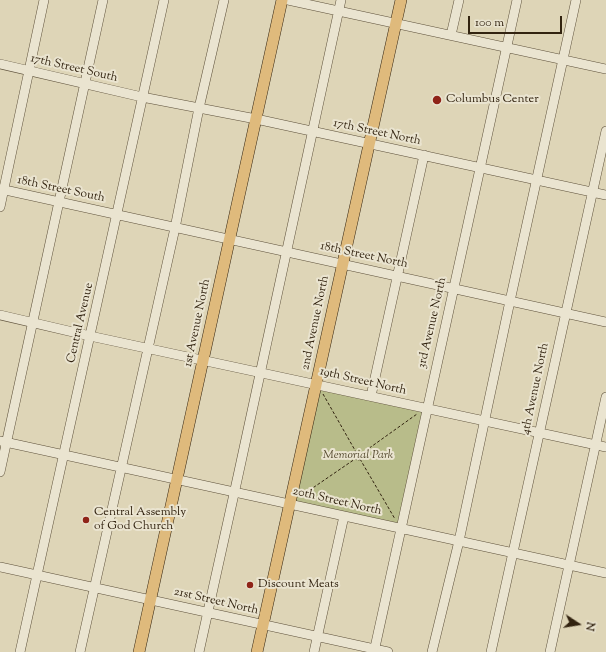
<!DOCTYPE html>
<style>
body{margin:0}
#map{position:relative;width:606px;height:652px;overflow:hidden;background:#ded5b7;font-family:"Sorts Mill Goudy",serif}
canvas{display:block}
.north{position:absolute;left:558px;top:604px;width:40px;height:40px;-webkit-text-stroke:3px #eae4d0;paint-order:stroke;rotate:102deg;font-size:11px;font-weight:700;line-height:16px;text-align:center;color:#322310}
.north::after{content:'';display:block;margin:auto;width:14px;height:18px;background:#322310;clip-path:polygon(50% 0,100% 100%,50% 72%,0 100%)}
.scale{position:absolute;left:468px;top:16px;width:94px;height:18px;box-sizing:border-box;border:2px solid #322310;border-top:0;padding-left:5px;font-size:12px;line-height:14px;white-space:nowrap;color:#322310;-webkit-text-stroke:3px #eae4d0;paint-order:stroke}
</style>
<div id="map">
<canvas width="606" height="652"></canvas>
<div class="north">N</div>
<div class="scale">100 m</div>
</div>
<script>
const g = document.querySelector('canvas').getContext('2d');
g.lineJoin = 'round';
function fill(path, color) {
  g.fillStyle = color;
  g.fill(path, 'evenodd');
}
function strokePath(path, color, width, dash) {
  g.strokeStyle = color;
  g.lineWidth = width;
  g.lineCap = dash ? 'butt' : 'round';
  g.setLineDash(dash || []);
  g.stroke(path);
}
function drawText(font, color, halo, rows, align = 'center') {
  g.font = font + ' "Sorts Mill Goudy",serif';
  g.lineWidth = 4;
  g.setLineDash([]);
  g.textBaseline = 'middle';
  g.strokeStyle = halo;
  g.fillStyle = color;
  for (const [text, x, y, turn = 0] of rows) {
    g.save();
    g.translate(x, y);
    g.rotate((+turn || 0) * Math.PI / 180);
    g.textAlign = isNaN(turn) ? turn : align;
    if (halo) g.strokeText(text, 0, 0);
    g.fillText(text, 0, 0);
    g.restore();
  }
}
fill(new Path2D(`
 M316 384 427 409 401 529 290 504Z`), '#b8bc8a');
const minor = new Path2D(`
 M288 0 606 69
 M451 35 459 0
 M0 64 142 97 256 119 606 195
 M0 189 606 322
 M0 207 44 0
 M0 315 90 336 606 447
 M371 396 424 155
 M0 441 606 573
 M0 472 103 0
 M0 567 388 652
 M20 652 164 0
 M80 652 175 228 199 108 224 0
 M199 652C248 435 293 217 341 0
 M314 652 344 516
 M374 652 517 0
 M432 652 459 541 510 301 576 0
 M491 652 606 131
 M550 652 606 397`);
const major = new Path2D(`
 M139 652 282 0
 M257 652 401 0`);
strokePath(minor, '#5d503a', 10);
strokePath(major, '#322310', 12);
strokePath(new Path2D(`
 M323 394 356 452
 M354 456a4 4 0 1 1 8 0a4 4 0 1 1-8 0Z
 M361 454 417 414
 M360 459 395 519
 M301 496 355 459`), '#322310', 1, [3, 2]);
strokePath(minor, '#eae4d0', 9);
strokePath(major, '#dfba7c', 11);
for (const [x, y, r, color] of [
 [437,100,5,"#8f2418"],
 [86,520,4,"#8f2418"],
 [250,585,4,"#8f2418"]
]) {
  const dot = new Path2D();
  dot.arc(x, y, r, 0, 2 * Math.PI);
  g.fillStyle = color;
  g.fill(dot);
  strokePath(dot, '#eae4d0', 1.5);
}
drawText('12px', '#322310', '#eae4d0', [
 ["17th Street South",74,69,13],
 ["17th Street North",377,133,12],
 ["18th Street South",61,190,12],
 ["18th Street North",364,256,12],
 ["Central Avenue",81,323,-77],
 ["1st Avenue North",198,323,-78],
 ["2nd Avenue North",316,323,-78],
 ["3rd Avenue North",433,323,-77],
 ["19th Street North",363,382,13],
 ["4th Avenue North",536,389,-78],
 ["20th Street North",337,502,13],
 ["21st Street North",216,602,13]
]);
drawText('12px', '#322310', '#eae4d0', [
 ["Columbus Center",446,100],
 ["Central Assembly",94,513],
 ["of God Church",94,527],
 ["Discount Meats",258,585]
], 'left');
drawText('italic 12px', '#54492e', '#eae4d0', [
 ["Memorial Park",358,456]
]);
</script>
